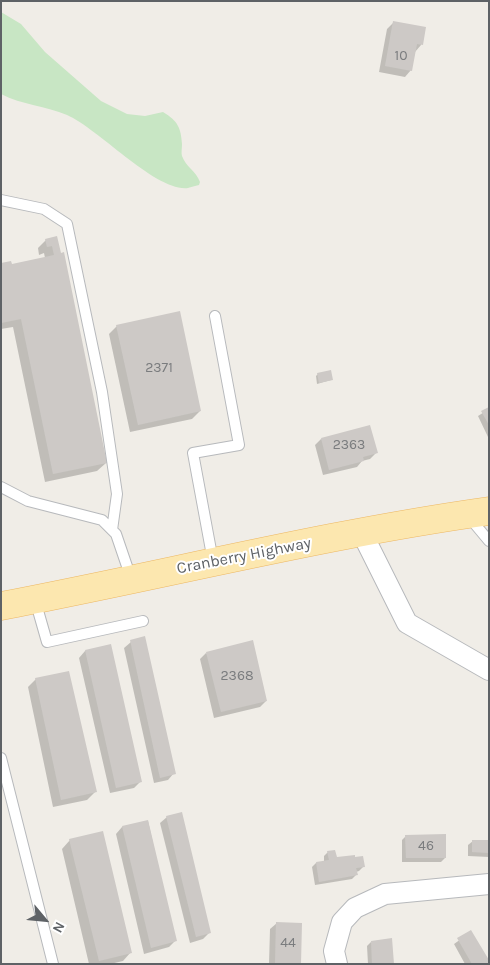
<!DOCTYPE html>
<style>
body{margin:0}
#map{position:relative;width:490px;height:965px;overflow:hidden;background:#f0ede7;font-family:Karla,sans-serif}
canvas{display:block}
.frame{position:absolute;inset:0;border:2px solid #5e6266;pointer-events:none}
.north{position:absolute;left:20px;top:895px;width:50px;height:50px;-webkit-text-stroke:4px #fff;paint-order:stroke;rotate:118deg;font-size:14px;font-weight:700;line-height:20px;text-align:center;color:#5e6266}
.north::after{content:'';display:block;margin:auto;width:18px;height:22px;background:#5e6266;clip-path:polygon(50% 0,100% 100%,50% 72%,0 100%)}
</style>
<div id="map">
<canvas width="490" height="965"></canvas>
<div class="frame"></div>
<div class="north">N</div>
</div>
<script>
const g = document.querySelector('canvas').getContext('2d');
g.lineJoin = 'round';
function fill(path, color) {
  g.fillStyle = color;
  g.fill(path, 'evenodd');
}
function strokePath(path, color, width, dash) {
  g.strokeStyle = color;
  g.lineWidth = width;
  g.lineCap = dash ? 'butt' : 'round';
  g.setLineDash(dash || []);
  g.stroke(path);
}
function drawText(font, color, halo, rows, align = 'center') {
  g.font = font + ' Karla,sans-serif';
  g.lineWidth = 4;
  g.setLineDash([]);
  g.textBaseline = 'middle';
  g.strokeStyle = halo;
  g.fillStyle = color;
  for (const [text, x, y, turn = 0] of rows) {
    g.save();
    g.translate(x, y);
    g.rotate((+turn || 0) * Math.PI / 180);
    g.textAlign = isNaN(turn) ? turn : align;
    if (halo) g.strokeText(text, 0, 0);
    g.fillText(text, 0, 0);
    g.restore();
  }
}
fill(new Path2D(`
 M1 12 21 24 45 52 101 101 127 114 145 116 163 112C178 121 181 128 182 144 182 148 181 153 182 156 186 167 196 171 200 182L199 185C195 186 191 187 188 188 156 192 99 129 67 115 46 106 22 105 1 94Z`), '#c8e6c4');
fill(new Path2D(`
 M394 22 425 28 421 45 415 52 411 70 405 77 379 72 387 29Z
 M56 238 106 463 97 471 45 482 13 327 1 329V264L11 265 45 258 44 253 39 255 38 248 46 240Z
 M117 326 200 411 192 419 130 432 109 334Z
 M318 374 331 380 317 384 316 376Z
 M489 409V436L488 437 478 416Z
 M321 439 376 453 370 459 362 461 357 467 323 475 315 445Z
 M131 642 174 773 168 780 154 783 124 648Z
 M110 646 141 781 134 788 110 793 79 658 85 651Z
 M206 653 266 701 260 707 214 718 200 659Z
 M36 679 96 791 87 800 53 807 28 687Z
 M167 817 209 933 203 939 190 943 160 823Z
 M148 821 175 941 169 947 144 954 116 834 122 827Z
 M406 836 445 858 441 862H402V840Z
 M70 840 131 952 123 961 110 964H89L62 849Z
 M473 841 489 842V857L468 856V845Z
 M328 852 336 859 363 867 359 871 356 872V875L352 879 315 885 312 867 316 863 324 862V856Z
 M277 923 299 964H269L270 929Z
 M471 932 489 964H465L454 944Z
 M371 942 393 964H368L367 946Z`), '#0003');
fill(new Path2D(`
 M393 21 426 27 423 45 417 44 412 71 385 66Z
 M57 236 61 253 64 252 107 463 53 474 21 319 1 323V263L11 261 12 264 54 255 52 246 47 247 45 239Z
 M180 311 201 411 138 425 116 325Z
 M331 370 333 380 319 383 317 373Z
 M489 407V425L481 411Z
 M370 425 378 453 363 457 364 461 329 470 321 438Z
 M145 636 176 774 160 778 130 640Z
 M253 640 267 701 221 712 206 652Z
 M111 644 142 782 116 788 85 650Z
 M69 671 97 792 61 800 35 678Z
 M182 812 211 933 196 937 166 816Z
 M148 820 177 941 151 948 122 826Z
 M103 831 132 953 99 961 69 839Z
 M446 834V858H406L405 835Z
 M472 840H489V853L472 852Z
 M335 850 337 857 355 855V857L363 856 365 867 356 868 358 875 319 882 316 862 329 860 327 851Z
 M276 922 302 923 301 964H275Z
 M471 930 489 960V964H472L457 938Z
 M392 938 394 964H372L371 941Z`), '#cdc9c6');
const lane = new Path2D(`
 M1 200 44 209 67 224 102 392 117 494 112 530
 M1 487 28 501 102 520 116 534 131 578
 M469 517 489 541
 M213 561 193 453 239 445 215 316
 M35 600 47 642 143 621
 M1 758 53 964`);
const street = new Path2D(`
 M362 533 407 623 489 670
 M337 964 334 951 342 922 355 908 385 894 489 884`);
const primary = new Path2D(`
 M1 606C164 575 325 534 489 511`);
strokePath(lane, '#b7b9bc', 12);
strokePath(street, '#b7b9bc', 22);
strokePath(primary, '#ecb763', 29);
strokePath(lane, '#fff', 10);
strokePath(street, '#fff', 20);
strokePath(primary, '#fce7af', 28);
drawText('14px', '#7a7c7e', null, [
 ["10",401,56],
 ["2371",159,368],
 ["2363",349,445],
 ["2368",237,676],
 ["46",426,846],
 ["44",288,943]
]);
drawText('16px', '#5e6266', '#fff', [
 ["Cranberry Highway",244,556,-11]
]);
</script>
